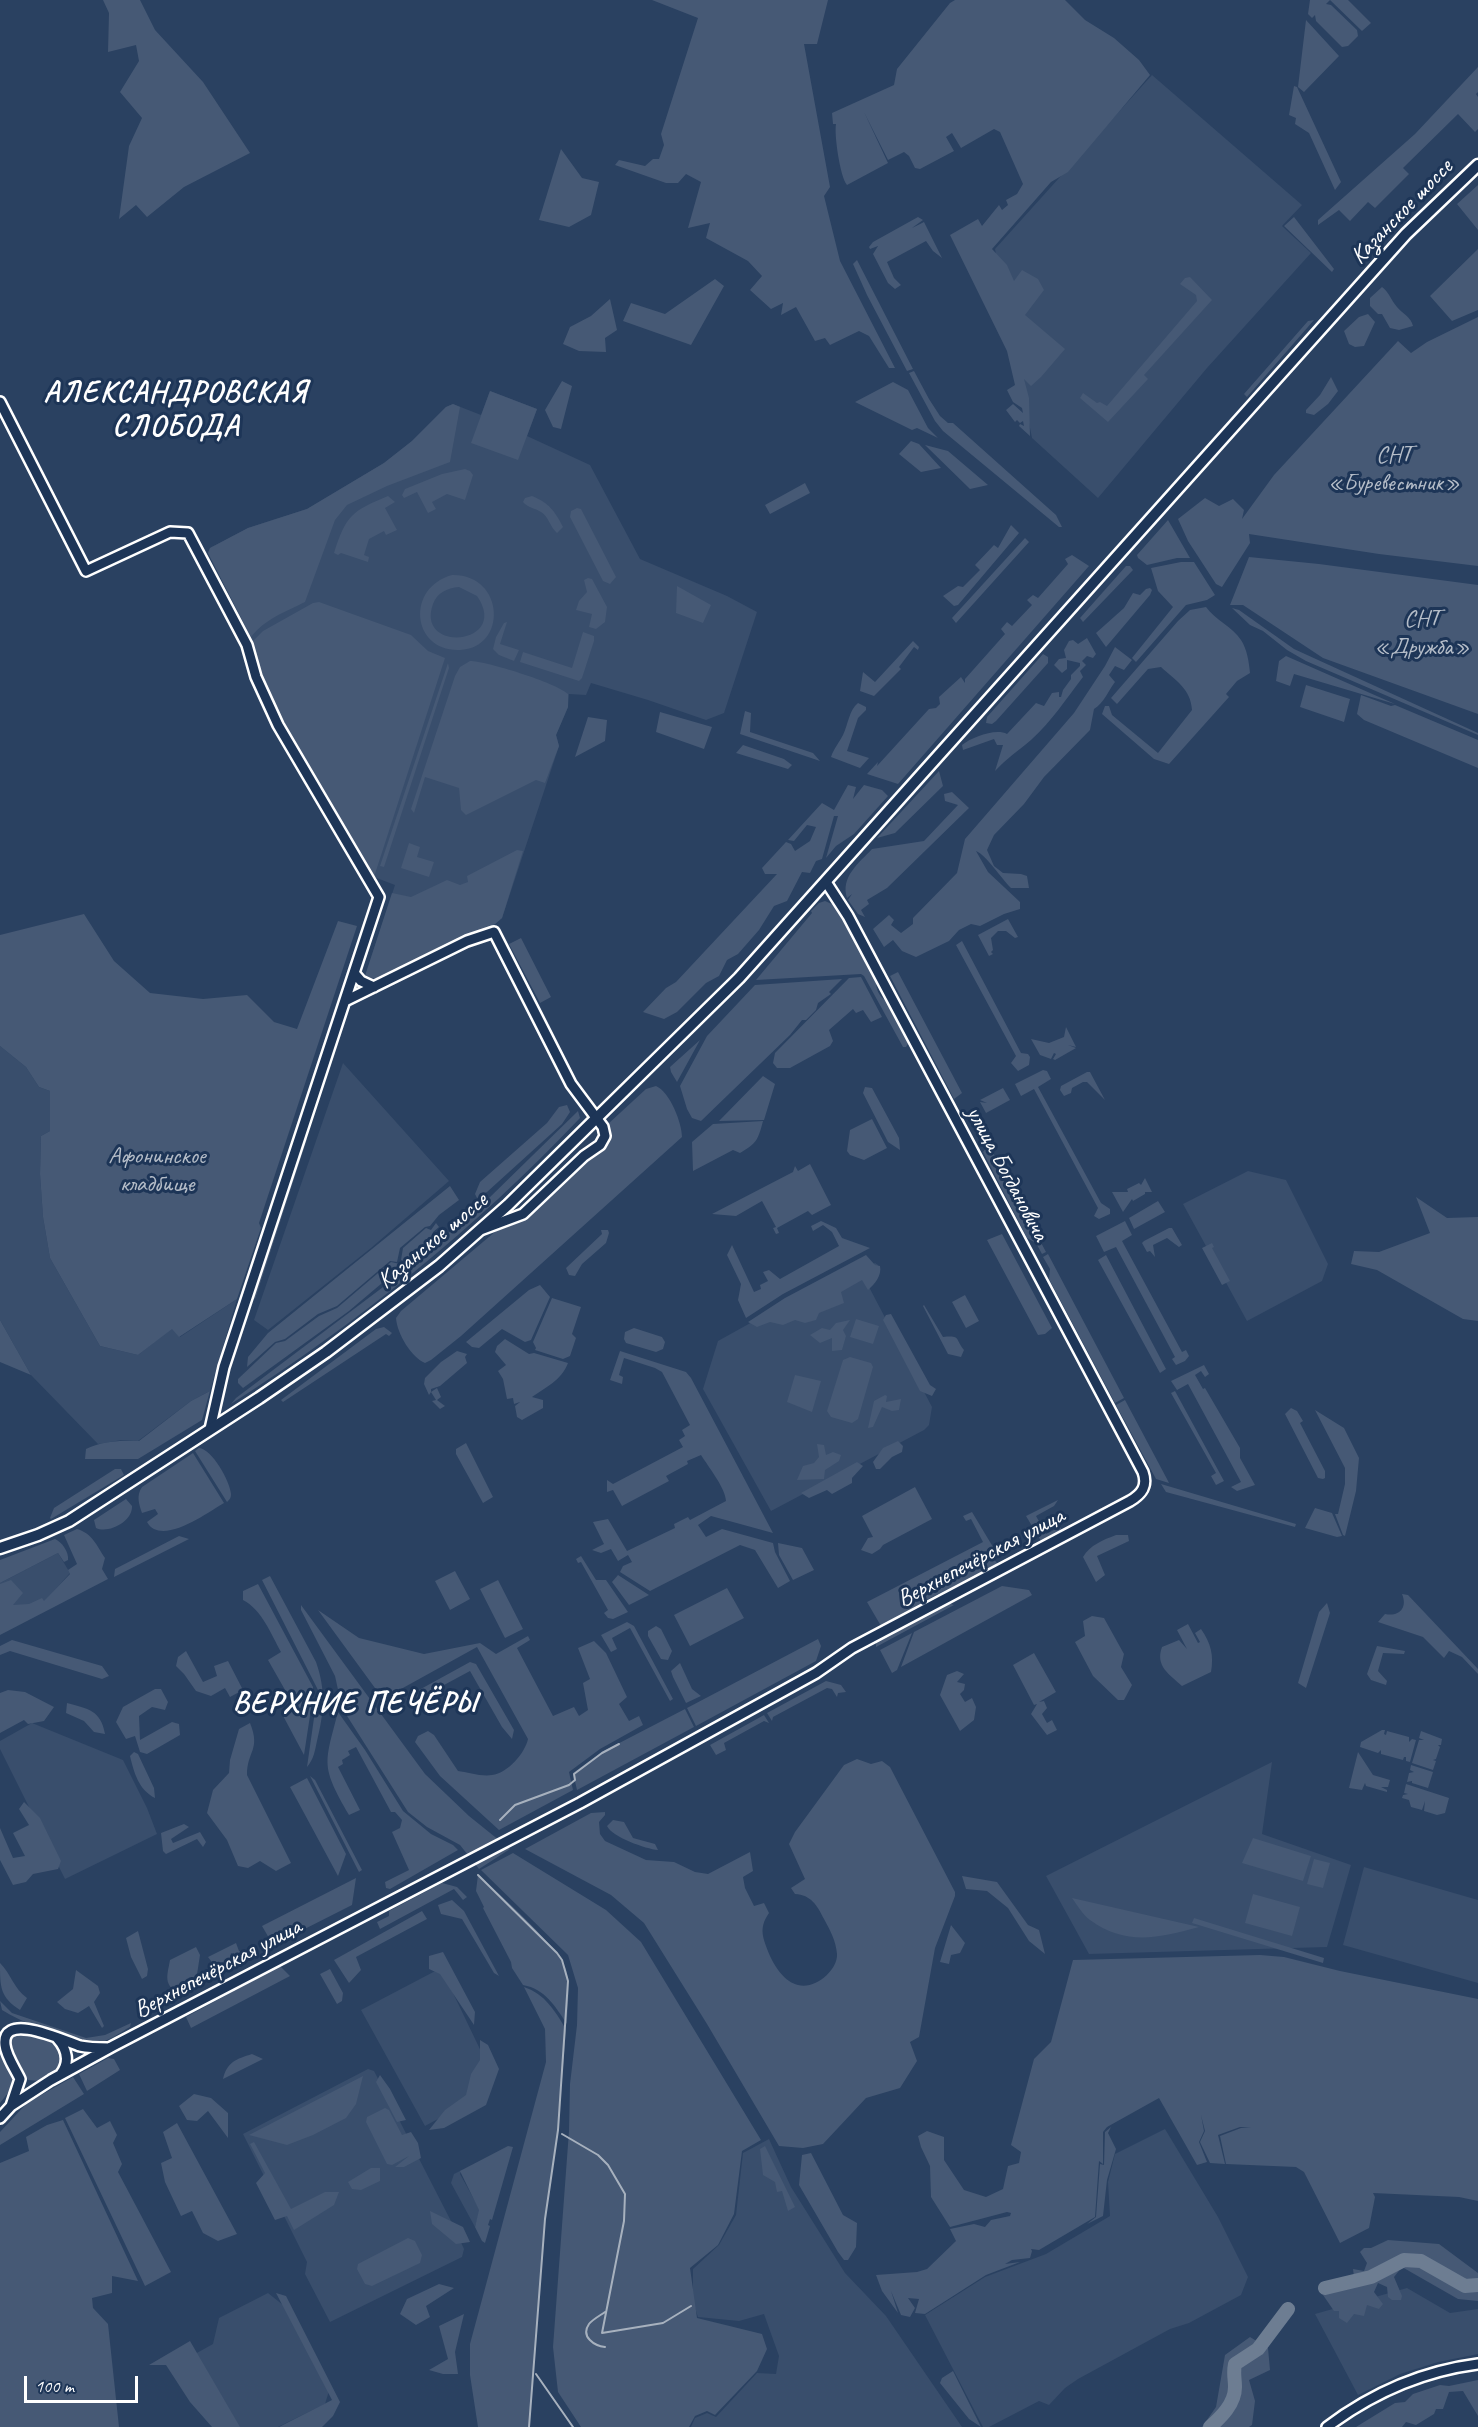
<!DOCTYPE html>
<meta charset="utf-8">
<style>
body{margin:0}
#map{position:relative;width:1478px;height:2427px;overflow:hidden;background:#2a4161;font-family:Caveat,sans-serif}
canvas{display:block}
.scale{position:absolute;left:24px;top:2376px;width:114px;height:27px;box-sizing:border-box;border:3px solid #fff;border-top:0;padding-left:8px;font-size:18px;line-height:21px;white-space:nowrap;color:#fff;-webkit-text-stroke:4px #1d3557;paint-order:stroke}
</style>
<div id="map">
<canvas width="1478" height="2427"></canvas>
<div class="scale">100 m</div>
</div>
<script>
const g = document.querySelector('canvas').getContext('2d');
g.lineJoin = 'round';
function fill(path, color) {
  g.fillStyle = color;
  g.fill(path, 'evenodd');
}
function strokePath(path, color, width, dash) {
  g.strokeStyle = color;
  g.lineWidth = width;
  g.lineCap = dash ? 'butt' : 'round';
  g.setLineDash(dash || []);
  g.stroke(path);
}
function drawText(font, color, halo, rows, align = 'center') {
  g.font = font + ' Caveat,sans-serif';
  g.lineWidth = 6;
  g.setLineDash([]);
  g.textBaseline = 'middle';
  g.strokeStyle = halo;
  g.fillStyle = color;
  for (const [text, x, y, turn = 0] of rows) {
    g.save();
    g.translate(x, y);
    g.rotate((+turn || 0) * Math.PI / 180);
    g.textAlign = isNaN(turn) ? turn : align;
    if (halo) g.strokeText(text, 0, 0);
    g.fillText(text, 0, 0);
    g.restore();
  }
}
fill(new Path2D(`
 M1152 75 1302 205 1282 226 1311 253 1207 368 1098 498 1032 438 995 249Z
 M490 391 537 409 527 436 590 465 640 559 727 596 757 612 724 713 706 720 648 700 591 683 586 695 569 694 568 707 556 735 559 746 502 918 495 924 409 965 376 979 365 976 395 885 374 877 298 750 255 660 252 640 208 553 210 548 248 528 307 509 384 463 412 441 446 407 453 404 481 415Z
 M0 1046 26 1067 39 1087 50 1091V1131L41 1136 40 1174 43 1217 50 1258 100 1346 138 1355 172 1328 180 1337 237 1299 210 1391 191 1401 138 1441 122 1440 98 1444 31 1375 0 1320Z
 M343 1063 449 1181 371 1248 268 1330 254 1320Z
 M1248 1171 1286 1180 1328 1264 1322 1281 1247 1321 1183 1204Z
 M875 1263 878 1265 877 1272 869 1287 932 1407 929 1425 924 1430 771 1511 703 1389 718 1341 772 1311 784 1315Z
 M58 1553 70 1573 38 1609 0 1619V1583Z
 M32 1723 123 1760 147 1808 157 1834 65 1879 0 1749V1741Z
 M1272 1762 1262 1834 1351 1865 1327 1947 1089 1954 1046 1876Z
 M1364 1867 1478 1900V1983L1343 1945Z
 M441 1968 489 2068 469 2102 425 2126 361 2010Z
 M368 2069 374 2071 452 2223 464 2249 462 2257 330 2322 305 2274 307 2262 243 2134Z
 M1165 2129 1218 2217 1248 2277 1241 2295 1189 2323 1170 2329 1078 2379 1065 2388 1049 2405 1039 2401 989 2427H983L925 2315 985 2277 1046 2254 1110 2216 1108 2182 1115 2154Z
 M769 2139 791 2187 845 2273 886 2316 962 2427H691L695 2418 707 2413 716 2417 757 2373 776 2374 779 2356 764 2314 739 2321 698 2317 693 2302V2269L719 2245 736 2215 743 2153Z
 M462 2170 460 2174 480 2210 475 2227 451 2183 454 2174Z
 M1407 2288 1450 2313 1478 2309V2354L1438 2362 1400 2374 1358 2395 1315 2314Z
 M268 2293 283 2305 329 2391 325 2404 278 2427H235L195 2354 213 2344 219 2318Z`), '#394e6c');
fill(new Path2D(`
 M103 0H140L155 30 203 82 250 153 184 187 147 217 136 205 119 219 129 146 142 118 120 92 139 61 136 45 108 52 109 13Z
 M652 0H828L817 44H804L830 187 824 196 840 261 895 368H889L869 336 859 331 830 345 825 338 815 341 796 307 781 315 783 303 771 309 750 290 762 276 748 261 706 238 710 223 688 228 701 182 686 174 678 183H666L615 165 619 160 645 166 653 159H659L664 145 661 134 698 18Z
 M955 0H1065L1085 20 1114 38 1139 60 1150 75 1068 172 1051 182 992 249 1007 265 1014 281 1022 270 1038 279 1044 290 1025 315 1065 349 1041 377 1031 386 1024 379 1029 398 1030 436 1019 426 1020 424 1024 426 1023 421 1020 423 1017 420 1015 422 1006 410 1013 404 1023 413 1022 408 1013 402 1007 390 1015 385 1007 351 950 235 978 219 982 226 999 205 1002 210 1008 205 1006 200 1017 194 1023 184 1000 132 994 129 961 148 952 133 946 137 954 151 920 169 915 168 909 156 904 152 888 160 864 112 888 163 847 185C840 177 834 134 836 124H833L832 113 894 85 897 69 950 3Z
 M1310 0H1330L1326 4 1331 5 1357 30 1358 36 1348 46 1342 47 1316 21 1315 15 1312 18 1308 14Z
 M1330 0H1348L1371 23 1362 31Z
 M1306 20 1339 56 1304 92 1298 87Z
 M1478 67V92L1476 94 1478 97V129L1475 132 1458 114 1403 168 1409 174 1375 208 1368 202 1350 221 1339 210 1318 225V220L1415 134Z
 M1294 86 1297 87 1341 182 1335 190 1309 133 1295 124 1296 118 1289 115Z
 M561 149 582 178 599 182 591 215 569 227 539 220Z
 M1478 185V230L1457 204Z
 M918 217 923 220 912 228 924 222 942 258 933 251 926 241 887 262 894 278 901 285 895 289 888 283 873 254 878 246 870 249 869 247 873 242Z
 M1294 217 1334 269 1332 272 1284 226Z
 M1478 249V310L1452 321 1430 296Z
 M857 260 913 369 907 371 867 295 853 264Z
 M1190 277 1212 300 1144 375 1148 379 1108 422 1080 398 1083 393 1097 403 1100 402 1107 406 1197 301 1196 295 1180 284 1185 278Z
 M715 279 724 286 691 345 623 321 631 303 665 314Z
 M1382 287C1389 292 1391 300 1397 307 1403 314 1411 317 1413 326L1399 330 1390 328 1382 314H1378L1370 306V298Z
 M610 299 617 330 605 338 606 352 579 351 563 344 570 327 591 316Z
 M1368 314 1375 322 1364 346 1355 347 1349 344 1344 331 1359 317Z
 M1478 317V566L1379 554 1249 534 1250 543 1222 587 1216 584 1188 541 1178 519 1205 498 1219 506 1233 499 1244 510 1242 519 1274 475 1398 341 1411 353 1427 342Z
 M1314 320 1247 397 1244 394 1308 321Z
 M914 371 929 399 940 416 948 423H953L1056 515 1062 527H1059L943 431 935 421 909 373Z
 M1331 377 1338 391 1328 404 1314 415 1306 413V410L1320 395Z
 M562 381 572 386 561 429 553 427 545 410Z
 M893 382 908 390 928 428 938 438 917 428 912 430 855 402Z
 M490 391 537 409 518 460 471 443Z
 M453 404 460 407 450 462 387 486 347 505 335 520 305 602C285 612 265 619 251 637L208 553 210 548 248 528 307 509 384 463 412 441 446 407Z
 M911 441 919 444 941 468 921 472 899 454Z
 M925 445 948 451 988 485 970 489Z
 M465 469 470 471 473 475 465 500 447 494 432 502 436 509 428 513 417 492 404 498 402 495 405 489 442 474Z
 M805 483 810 493 770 514 765 505Z
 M388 496 395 502 385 508 397 530 386 535 384 531 369 539 364 555 369 557 368 562 341 553 338 555 334 553C346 515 352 511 388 496Z
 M532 496C549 503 555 511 563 527L557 533C550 527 549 517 541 512 535 508 528 508 523 502L525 498Z
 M577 508 581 509 616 577 610 584 603 581 570 517 571 511Z
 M1168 520 1190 558H1177L1147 565 1138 558 1137 555Z
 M1011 525 1019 533 958 605 954 606 943 596 958 586 963 587 980 570 975 565 994 545 998 548Z
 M1025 538 1029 542 956 623 952 618Z
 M1072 555 1089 566 898 784 867 774 878 762 877 766 929 709 936 708 940 704 939 697 961 677 965 683V679L1005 634 1001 629 1007 622 1012 626 1032 605 1027 600 1033 595 1038 598 1068 564 1065 559Z
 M1249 557 1319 564 1478 585V714L1323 658 1243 605H1230Z
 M1181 562H1194L1215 595 1207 600 1186 605 1136 662 1132 658 1173 607 1158 591 1151 568Z
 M1126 566H1130L1133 570 1083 622 1080 618Z
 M452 575C505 574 508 648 460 650 412 652 405 588 452 575ZM459 587 477 596C511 645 415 654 433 604 437 593 447 588 459 587Z
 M588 578 592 579 607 607 605 622 596 629 589 627 592 614 576 610 579 601 587 592 584 580Z
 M677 586 711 605 703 623 676 613Z
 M1150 588 1152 590 1150 595 1106 647 1096 633 1124 608 1133 593 1140 595 1146 589Z
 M319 602 411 635 428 651 445 658 374 877C333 809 268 719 252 642L263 631 313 603Z
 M1206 607C1215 620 1233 627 1241 640 1247 649 1249 662 1250 673L1237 681 1226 694 1229 697 1169 764 1154 759 1102 714 1105 706H1109L1112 715 1158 753 1192 710C1191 689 1175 680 1161 667L1148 669 1117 704 1111 698 1178 621 1190 610Z
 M1232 608 1239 610 1294 649 1478 733V735L1306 661 1287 650 1263 631 1250 625Z
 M507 622 500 644 519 650 514 661 499 655 493 649 496 637 504 623Z
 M583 632 594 636V641L582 678 579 681 520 662 523 652 572 668Z
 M1087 638 1096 654 1093 658 1087 656 1082 661 1086 665 1080 671 1083 677C1066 699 1052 721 1031 740 1018 751 1007 758 995 771L1003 745H997L994 739 963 750 962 745C972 737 996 728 1007 734L1036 703 1044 706 1052 693 1059 692V697H1061L1063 690 1071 679V675L1080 666V663L1067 660V669L1062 673 1054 665 1059 659 1066 658 1064 650 1069 641 1073 640 1078 644Z
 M913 641 919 647 918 650 914 647 899 667 901 669 874 696 860 691 863 672 875 682Z
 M1115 647 1132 660 1124 670 1115 666 1109 675 1115 682C1108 691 1104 703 1094 709L1090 730 1044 777 1024 804 994 835 987 850 994 866 1003 873 1021 874 1027 876 1029 888H1011C1001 878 986 855 976 851L988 872 1020 902V909L1004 914 980 926 971 924 959 930 949 941 916 957 902 951 893 940 884 947 873 929 889 915 894 920 891 925 901 933 913 924V918L957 873 965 839 1074 713 1105 666Z
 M1043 654 1048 657V663L996 721 992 724 986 723 987 717Z
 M1286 656 1395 704 1294 674 1290 686 1276 681 1279 661Z
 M470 661C486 661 557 683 568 694V707L556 735 559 746 545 783 536 780 466 815 461 810 459 788 425 777 414 813 411 809 455 676 460 667Z
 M448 663 449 668 384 867 380 866Z
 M1306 685 1350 699 1344 722 1300 707Z
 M1361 695 1391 706 1395 705 1478 740V768L1364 720 1357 714Z
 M858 703 866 707V710L858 718 847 751 869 758 860 768 831 757C834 748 839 743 843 735 848 725 849 710 858 703Z
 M745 711 751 713 750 732 813 753 820 761 740 734Z
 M660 712 712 727 704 749 656 732Z
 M588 717 607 720 605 741 575 757Z
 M743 745 784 759 792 765 788 769 736 753Z
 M939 771 943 786 895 833 877 838Z
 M848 785 856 787 853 799 864 785 882 790 888 796 854 834 836 846 826 858 838 816H834L822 859 816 861 810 873 802 872 787 901 774 906 759 930 738 954 727 960 719 976 706 983 677 1012 664 1019 643 1012 666 988 676 982 777 874H765L762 868 786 842 791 844 795 851 810 841 816 827 807 825 794 841 788 840 822 803 834 810Z
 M952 792 969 808 887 888 867 900 869 904 861 910 865 917 858 914 848 900 852 894 847 898C840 877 859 863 872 849L924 841 958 805 945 801 944 794Z
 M409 843 420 847 417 857 434 862 429 877 401 868Z
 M517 850 523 851 502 918 495 924 385 977 376 979 365 976 392 893 411 897 447 880 460 885 468 882 467 876Z
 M825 901 834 905 839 913 876 981C876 990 879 996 886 1001L909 1042 906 1047H903L864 976 861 974 756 980 812 913 811 911 819 903Z
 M84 914 114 961 150 993 203 999 247 995 274 1022 297 1029 338 921 357 926 259 1223 261 1228 237 1299 179 1337 172 1329 138 1355 100 1346 50 1258 43 1217 40 1174 41 1136 50 1131V1091L39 1087 26 1067 0 1046V935Z
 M1008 919 1018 937 1015 938 1006 931H998L991 938 993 950 991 952 993 954 989 956 978 935Z
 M521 938 551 997 540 1003 509 944Z
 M962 941 1021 1053 1028 1054 1030 1057 1029 1065 1018 1071 1011 1063 1016 1056 956 945Z
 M898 972 962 1093 954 1099 890 976Z
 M861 977 882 1017 871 1022 863 1010 856 1013 853 1009 829 1030 833 1041 830 1046 790 1068H777L773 1063 775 1053 849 978Z
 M842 979 829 992 831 994 818 1003 816 1010 806 1020H802L790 1035 701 1121 692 1118 687 1109 680 1086 707 1036 755 985Z
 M1066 1027 1076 1047 1068 1045 1076 1048 1055 1060 1053 1059 1056 1054 1054 1053 1051 1059 1040 1055 1031 1039 1049 1043 1064 1037Z
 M700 1040 677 1082 671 1072 670 1067Z
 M1043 1070 1047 1071 1051 1079 1038 1087 1101 1203 1110 1209V1214L1099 1219 1094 1216 1098 1208 1034 1089 1021 1096 1015 1084Z
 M1087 1072H1090L1105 1100 1087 1082H1083L1072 1088 1071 1093 1064 1096 1060 1090 1061 1086Z
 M763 1076 775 1084 764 1120 719 1121Z
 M656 1086C670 1092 682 1123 682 1137L461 1336 431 1360 425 1363C412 1358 397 1334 396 1318L401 1311 496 1231 521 1222 586 1160 601 1150 609 1143 611 1135 608 1124 646 1089Z
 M865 1087 872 1088 899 1138 900 1150 888 1142 863 1093Z
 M1003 1088 1010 1100 986 1113 980 1102 987 1103 980 1100Z
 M567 1105 570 1112 562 1124 487 1192 477 1198 475 1194 480 1182 547 1123 559 1107Z
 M578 1111 580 1118C475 1229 359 1322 231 1404L236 1398 403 1272 487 1200Z
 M872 1119 887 1148 864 1160 850 1155 847 1151 850 1130Z
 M763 1121C758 1140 757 1143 740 1153L733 1150 693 1171 692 1142 713 1124Z
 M303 1138 307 1139 255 1299 251 1297Z
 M987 1147H990L1046 1252 1042 1254 1036 1243 1027 1238 983 1152Z
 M810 1164 831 1205 812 1215 808 1211 777 1228 779 1233 776 1234 773 1228 776 1227 762 1201 736 1216 712 1214 793 1172 795 1166 798 1171Z
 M1145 1178 1152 1192H1145V1194L1133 1201 1132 1199 1123 1212 1112 1192H1128L1127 1189 1139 1183 1141 1185Z
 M450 1186 459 1200 439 1215 430 1226 425 1227 400 1248 397 1262 390 1261 337 1306 318 1314 285 1339 275 1342 247 1367 248 1357 268 1333Z
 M1416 1197 1447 1218 1478 1217V1321L1463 1319 1377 1270 1351 1264 1354 1251 1379 1252 1430 1233Z
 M1158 1201 1165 1212 1134 1229 1129 1218Z
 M821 1221 836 1228 842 1238 870 1248 783 1294 746 1318 738 1300 741 1284 727 1255 732 1245 754 1292 761 1289 760 1285 768 1281 763 1272 769 1270 780 1279 839 1246 832 1232 823 1225 813 1231 811 1226Z
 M1125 1221 1132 1235 1122 1241 1182 1352 1186 1350 1189 1356 1185 1361 1176 1365 1172 1359 1175 1357 1116 1247 1104 1252 1096 1236Z
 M436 1223 439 1227 433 1232 432 1237 407 1262 401 1260 403 1248 426 1228 431 1230Z
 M1169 1228H1172L1182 1245 1179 1247 1167 1238 1153 1245 1155 1257 1150 1251 1147 1252 1142 1243 1144 1241Z
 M601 1230H608L609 1233 606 1243 582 1264 575 1276 569 1275 566 1268 602 1234Z
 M1002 1234 1052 1328 1045 1334 1038 1335 987 1240Z
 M1212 1243 1214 1247 1212 1248 1230 1281 1222 1285 1202 1248Z
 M1048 1254 1124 1398 1115 1403 1049 1279 1050 1269 1043 1257Z
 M866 1255 875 1265 880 1266C882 1275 875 1284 868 1290L862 1280 841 1292 844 1303 819 1313 816 1320 805 1323 795 1320 783 1325 770 1322 757 1327 748 1322 785 1298Z
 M1106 1255 1166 1369 1160 1373 1098 1260Z
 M391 1262 400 1264 401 1267 349 1311 243 1388 238 1383V1379L276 1343 285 1341 319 1316 337 1308Z
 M540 1285 550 1297 531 1340 525 1342 502 1329 479 1348 472 1347 466 1342 529 1290Z
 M965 1295 979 1321 966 1328 952 1302Z
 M552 1298 581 1307 572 1334 576 1338 570 1356 563 1359 535 1350 536 1348 533 1342Z
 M924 1305 943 1337C961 1335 955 1339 964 1350L961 1357 948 1354 923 1306Z
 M891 1314 930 1385 936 1389 932 1396 920 1391 883 1320 886 1315Z
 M856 1319 879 1326 873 1344 850 1337Z
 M0 1320 31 1375 0 1362Z
 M850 1320 843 1330 846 1336 842 1350 832 1351V1338L820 1343 810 1335 822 1328 830 1330 836 1323Z
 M384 1327 392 1333 389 1336 386 1334 283 1402 281 1400 376 1329Z
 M634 1328 662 1337 665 1342 663 1349 656 1352 626 1343 624 1339 625 1332Z
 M505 1339 529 1354 534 1353 568 1363C561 1381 546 1387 532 1397L543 1400V1408L522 1420 517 1417 515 1406 520 1402 514 1404 513 1398 507 1399 503 1379 498 1371 506 1365 495 1352 497 1346Z
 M457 1351 467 1354 465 1357 467 1363 440 1386 431 1389V1392L437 1388 441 1397 437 1400 445 1406 440 1409 432 1401 436 1400 431 1392 429 1395 424 1384 425 1378 441 1362Z
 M620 1351 686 1372 691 1378 773 1533 711 1516 698 1525 706 1537 722 1529 773 1543 775 1552 790 1581 778 1588 755 1550 740 1545 650 1591 620 1572 623 1566 632 1562 628 1555 618 1561 611 1549 601 1553 592 1550 604 1544 593 1522 608 1519 627 1551 675 1528 674 1524 688 1517 690 1520 726 1501C726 1489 708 1466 701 1455L687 1461 688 1464 666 1476 669 1481 622 1506 613 1490 607 1492V1480L613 1484 683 1447 679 1440 685 1436 682 1430 690 1425 662 1372 655 1368 624 1358 619 1375 623 1377 622 1384 610 1380Z
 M850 1357 871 1363 873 1367 858 1419 852 1423 831 1417 827 1411 843 1360Z
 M1204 1365 1209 1374 1205 1377 1201 1371 1195 1375 1203 1389 1205 1388 1240 1448V1458L1255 1485 1237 1491 1231 1487 1241 1482 1188 1384 1177 1390 1171 1381Z
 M795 1375 821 1381 812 1412 787 1402Z
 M210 1391 202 1420 138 1459H85L86 1449C103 1441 120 1440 139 1441L191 1401Z
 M1175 1391 1224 1481 1216 1485 1211 1476 1216 1473 1171 1393Z
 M885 1395 887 1396 886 1402 901 1399 899 1410 892 1411 882 1407 873 1427 868 1428 874 1401Z
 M1125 1400 1167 1479 1169 1483 1156 1479 1116 1405Z
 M1291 1408 1297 1411 1303 1421 1300 1423 1325 1471V1478L1323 1479 1318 1478 1285 1414Z
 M1315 1410 1344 1428 1359 1458 1356 1491 1345 1536 1343 1535 1335 1514H1338L1345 1484V1468Z
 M898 1441 903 1446 902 1452 892 1457 880 1469H876L873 1462 883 1448Z
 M466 1443 493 1497 483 1503 456 1454V1449Z
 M817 1444 824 1445 826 1455 833 1452 841 1455 839 1461 825 1470 824 1479 797 1480 803 1466 814 1463 819 1457Z
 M199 1448C212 1449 230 1481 231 1494 231 1498 230 1499 227 1502L195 1451Z
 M193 1453 224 1503C207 1513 161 1547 147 1522L158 1514 155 1509 142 1513C139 1504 136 1496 142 1487Z
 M857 1462 863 1466 852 1478V1483L832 1494 827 1490 809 1498 801 1493Z
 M115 1469H121L124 1475 51 1519 50 1518 54 1508Z
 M1161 1484 1296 1524 1295 1527 1166 1492Z
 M915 1487 932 1519 883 1545 880 1549 872 1554 861 1550 868 1538 873 1537 862 1516Z
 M126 1499 132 1506C133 1521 109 1534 96 1528L94 1520Z
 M1058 1500 1054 1506 1036 1516 1046 1534 1060 1527 1062 1530 1041 1541 1026 1516Z
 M1315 1508 1332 1513 1342 1536 1337 1537 1305 1528Z
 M972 1512 993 1547 991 1554 998 1565 932 1597 881 1626 867 1602 983 1542 971 1519 966 1521 963 1516Z
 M77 1529C92 1533 97 1546 105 1558L102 1569 108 1579 0 1635V1584L11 1580 23 1593 13 1605 29 1604 42 1598 44 1601 70 1574 68 1570 77 1564 64 1535Z
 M1116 1535H1128L1129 1541 1097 1556 1105 1575 1096 1582 1083 1557C1090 1545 1103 1540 1116 1535Z
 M179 1536 189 1539 114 1577 115 1569Z
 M55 1539C62 1542 69 1552 68 1560L64 1562 58 1553 0 1583V1560Z
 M778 1543 802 1548 814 1570 793 1580 779 1555Z
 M581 1556 596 1580H606L628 1612 613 1619 608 1618 604 1613 608 1610 581 1562 578 1563 576 1559Z
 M455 1571 470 1599 450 1610 435 1581Z
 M618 1575 649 1595 629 1605 612 1582Z
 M270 1576 316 1662C326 1690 324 1713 317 1741 315 1750 314 1759 307 1767L318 1690 262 1580Z
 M498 1580 523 1629 505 1638 480 1589Z
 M258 1584 313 1687V1696L304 1755 281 1712 293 1704 268 1660 281 1652C271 1634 262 1610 243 1600V1591Z
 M1002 1586 1029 1590 1032 1595 901 1667 914 1632Z
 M727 1588 744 1618 690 1646 674 1615Z
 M1402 1594 1408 1595 1478 1669V1674L1462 1657 1449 1651 1444 1658 1423 1637 1378 1622 1385 1614C1399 1617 1408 1608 1402 1594Z
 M945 1602 954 1605 876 1647V1639Z
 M1327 1603 1330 1613 1306 1688 1298 1683 1319 1612Z
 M301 1605 425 1774 469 1816 510 1849 479 1869 460 1845 427 1827 408 1812 342 1708 335 1676 301 1610Z
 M318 1610 359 1638 424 1654 480 1643 496 1654 528 1636 530 1640 517 1648 553 1716 574 1707 579 1716 588 1710 583 1683 590 1679 578 1648 594 1641 606 1653 627 1697 619 1704 629 1721 639 1716 643 1725 600 1749 569 1772 573 1790 499 1830 440 1776 415 1742 418 1736 428 1731 434 1735 458 1771C467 1772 482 1777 492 1775 508 1773 525 1753 528 1739L477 1647 383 1699Z
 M1092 1616 1104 1618 1124 1654 1121 1667 1132 1685 1124 1700H1118L1093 1676 1075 1642 1085 1636 1083 1621Z
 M627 1622 634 1626 673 1699 670 1701 630 1628 612 1638 617 1649 611 1652 601 1635Z
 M1188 1624 1198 1643 1200 1642 1195 1633 1201 1629C1211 1643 1214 1656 1211 1672L1182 1686C1169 1674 1155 1666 1162 1647L1179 1640 1187 1649 1177 1630Z
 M656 1626 661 1629 672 1651 668 1660 661 1659 648 1636V1631Z
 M912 1633 897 1670 892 1673 880 1650Z
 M818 1639 821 1646 816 1661 696 1726 687 1708Z
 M12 1640 102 1666 109 1676 102 1679 10 1651 0 1655V1646Z
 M1377 1646 1405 1651 1404 1654 1383 1653 1378 1671 1387 1681 1386 1685 1371 1680 1367 1674Z
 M186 1651 203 1682 217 1676 214 1666 228 1661 243 1690 230 1697 225 1688 211 1696 196 1691 184 1674 176 1666 178 1657Z
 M1034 1653 1056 1692 1039 1702 1044 1701 1047 1708 1042 1714 1047 1723 1052 1720 1057 1730 1047 1735 1031 1714 1037 1704 1034 1705 1013 1665Z
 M470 1662 476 1664 514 1730 512 1739 502 1727 470 1671 431 1692 436 1701C427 1704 413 1707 406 1700L408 1696Z
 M680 1663 692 1689 701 1696 686 1703 673 1677 671 1671Z
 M957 1671 964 1674 957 1682 965 1684 964 1690 960 1694 965 1702 972 1698 976 1707 974 1720 960 1731 940 1695 947 1675Z
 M826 1681 841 1685 846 1692 838 1693 837 1697 832 1689 827 1688 773 1717 772 1721 767 1713Z
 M155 1689H161L168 1702 165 1710 152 1707 139 1716 140 1740 172 1722 179 1724 180 1735 147 1754 140 1752 135 1736 126 1739 116 1722 123 1707Z
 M8 1690 25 1692 54 1707 44 1721 28 1724 24 1720 0 1733V1693Z
 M67 1703C88 1709 101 1710 105 1734L94 1732 84 1721 66 1713Z
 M685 1709 694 1727 577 1790 573 1773 602 1752Z
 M338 1712 365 1750 403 1811 431 1834 453 1845 458 1850 390 1889 386 1888 385 1882 409 1870 392 1832 400 1828 402 1820 395 1812H391L356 1747 348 1751 350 1755 342 1760 343 1764 338 1767 360 1810 349 1815C321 1766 324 1765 338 1712Z
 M764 1715 769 1723 764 1721 724 1743 726 1750 716 1755 710 1745Z
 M250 1723C261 1750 247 1751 247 1775L291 1863 276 1871 260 1861 248 1868 238 1866 227 1840 207 1813 213 1790 229 1773 230 1760 239 1729Z
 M1382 1730H1385L1384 1734 1386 1735 1387 1731 1409 1737V1742L1412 1739 1416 1740 1410 1762 1406 1761V1757H1404L1403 1760 1381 1754V1750L1378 1753 1360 1747 1361 1742Z
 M1421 1731 1442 1739 1441 1745H1438L1440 1747 1436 1759 1433 1760 1436 1761 1433 1770 1412 1763 1419 1740H1424L1419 1738Z
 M134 1752 138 1754 154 1788 155 1798C139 1790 134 1773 130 1756Z
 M1358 1752 1373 1775 1390 1780 1388 1787H1381L1387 1790V1792L1366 1786 1365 1783 1362 1790 1349 1788Z
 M857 1759 871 1764 882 1761 890 1767 955 1892V1896L935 1948 919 2037 910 2042 917 2061 900 2088 866 2098 823 2144 803 2148 779 2146 707 2024 644 1923 611 1895 525 1849 591 1813 605 1812V1815L599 1822 600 1834 605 1841 646 1860 674 1862 695 1872 708 1874 750 1852 753 1871 743 1877 745 1888 754 1906 764 1903 769 1913C758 1929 763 1938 770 1956 775 1967 785 1982 798 1985 815 1990 838 1970 837 1954 836 1941 830 1930 824 1919 817 1905 811 1895 795 1894L791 1888 805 1879 789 1844 795 1832 844 1765Z
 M1411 1765 1433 1772 1428 1788 1412 1783V1781L1407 1782 1409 1773 1414 1772 1410 1770Z
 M310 1776 315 1780 362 1870 359 1872Z
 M307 1778 346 1854 338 1876 290 1787Z
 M1406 1784 1449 1798 1445 1813 1437 1815 1424 1811 1425 1801 1422 1810 1411 1807 1409 1800 1402 1798 1403 1795 1408 1794 1404 1793Z
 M24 1802 40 1818 61 1861 58 1869 33 1874 26 1882 13 1885 0 1860V1828L13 1858 25 1856 13 1833 29 1825 19 1809Z
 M613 1820 624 1822 633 1838 655 1844 658 1850C646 1849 612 1837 607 1826Z
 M184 1824 189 1827 171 1839 173 1843 200 1832 206 1842 203 1847 197 1839 166 1854 163 1851 161 1833Z
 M1253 1838 1311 1856 1303 1881 1242 1863Z
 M513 1853 606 1910 641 1942 761 2140 742 2151 734 2214 718 2245 690 2268 697 2318 762 2334 767 2349 757 2371 715 2415 707 2411 695 2416 689 2427H581L558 2392 553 2347 569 2131 570 2084 577 2025 578 1988 568 1955 481 1870Z
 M1314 1859 1330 1863 1323 1888 1307 1884Z
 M478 1875C498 1893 558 1946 566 1969 571 1986 567 2006 567 2024 555 2006 545 1989 523 1985L512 1968 511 1962 483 1908 484 1907 476 1891Z
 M962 1876 997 1882 1028 1925 1039 1930 1045 1954 1029 1941 1008 1908 987 1891 966 1889Z
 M356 1878 352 1905 273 1945 262 1926Z
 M442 1883 457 1887 467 1897 463 1900 454 1889 380 1929 377 1922 389 1916V1911Z
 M1253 1894 1300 1907 1292 1936 1245 1923Z
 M1072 1898 1199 1927C1159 1938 1126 1946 1090 1920 1083 1915 1077 1905 1072 1898Z
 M452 1900 464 1911 499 1976 494 1973 462 1919 441 1914 438 1905Z
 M422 1911 427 1919 356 1957 361 1970 349 1983 334 1960Z
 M1194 1918 1324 1958 1323 1963 1192 1923Z
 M951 1925 965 1943 960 1953 951 1955 949 1964 940 1962Z
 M138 1931 148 1969 147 1976 142 1979 131 1957 126 1938Z
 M236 1943 239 1951 247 1954 241 1957 231 1953 228 1969 220 1973 208 1957Z
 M196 1947 200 1955 196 1981 187 1985 184 1992 180 1995C163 1984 167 1977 170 1960Z
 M443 1952 475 2012 474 2025 440 1974 429 1969V1956Z
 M1260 1955 1284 1957 1340 1971 1478 1999V2201L1459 2197 1373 2193 1375 2197 1369 2228 1340 2243 1304 2172 1296 2167 1226 2164 1220 2136 1241 2128 1251 2127H1240L1218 2135 1225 2164 1210 2163 1200 2142 1205 2131 1201 2115 1204 2131 1199 2142 1207 2162 1197 2165 1159 2098 1107 2127 1103 2132V2164L1099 2161 1095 2217 1039 2250 1031 2249 1032 2251 1030 2258 1012 2260 1005 2264 1020 2262 986 2275 925 2314 915 2313 919 2299 908 2298 915 2308 910 2317 901 2315 891 2291 898 2313 882 2291 876 2275 917 2272 927 2269 956 2241 950 2229 974 2224 985 2227 991 2220 1010 2216 1011 2213 1007 2212 950 2227 931 2197 930 2166 921 2147 918 2136 927 2131 944 2137V2160L964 2190 986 2197 1003 2189 1008 2166 1019 2163 1021 2152 1011 2145 1034 2059 1051 2042 1073 1960Z
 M0 1963C11 1974 14 1989 27 1998L20 2010C0 1997 0 1987 0 1963Z
 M280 1966 290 1976 191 2028 186 2017Z
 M330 1969 343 1993 342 2001 337 2004 320 1974Z
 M76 1970 98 1986 100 1993 94 2002 104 2026 102 2028 89 2006 78 2013 65 2009 57 2002 73 1989Z
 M524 1987C545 1994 555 2011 566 2029L558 2130 545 2219 529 2427H478L470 2375V2344L546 2062 545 2029Z
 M0 2001 12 2013 86 2038 105 2035 131 2023 130 2027C119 2033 108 2042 96 2043 76 2045 19 2021 2 2010Z
 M18 2033C37 2032 74 2047 58 2071L39 2081 28 2080 10 2046 11 2039Z
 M480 2040 488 2045 499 2069 486 2105 444 2128 429 2130 445 2110 466 2095 471 2074 480 2060Z
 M0 2048C14 2075 22 2078 0 2103Z
 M252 2054 263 2059 223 2079C227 2062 236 2059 252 2054Z
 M108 2058 114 2059 120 2070 87 2091 79 2074Z
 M380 2075 390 2089 406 2120 397 2122 376 2082Z
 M363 2076 356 2104 346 2118 313 2135 287 2145 249 2135Z
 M73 2077 84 2094 0 2145V2132L27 2103Z
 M194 2094 211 2098 228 2113V2138L208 2111 197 2121 187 2120 179 2106Z
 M385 2108 389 2110 402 2135 411 2132 418 2143 421 2158 404 2167H395L409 2156 392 2165 387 2164 366 2122 367 2117Z
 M83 2109 97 2128 110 2121 117 2135 113 2143 122 2164 118 2172 171 2272 145 2286 65 2118Z
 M63 2120 138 2281 112 2276V2293L92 2298 93 2308 108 2324 119 2427H0V2163L29 2151 26 2137 47 2125Z
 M177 2123 237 2234 218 2241 203 2233 192 2211 181 2216 165 2182 161 2163 172 2158 163 2132Z
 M1111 2127 1108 2133 1116 2149 1107 2180 1103 2216 1087 2224 1096 2217 1100 2164 1104 2165 1105 2132Z
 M254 2142 291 2209 325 2192H339L334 2205 294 2230 287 2216 275 2220 256 2183 265 2173 250 2144Z
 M508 2146 513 2147 492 2220 490 2219 488 2225 490 2226 485 2243 482 2241 475 2227 479 2210 460 2171Z
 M765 2146 795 2207 788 2211 782 2191 777 2192 775 2182 763 2175 760 2149Z
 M811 2153 843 2215 857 2223 856 2247 848 2260H844L838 2252 799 2185 802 2155Z
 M371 2168H380V2181L361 2190 352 2189 348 2182Z
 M430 2211 463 2227 470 2242 456 2244 432 2224Z
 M408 2238 415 2241 422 2255 420 2263 372 2286 365 2284 357 2269 358 2264Z
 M1388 2240 1439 2244 1478 2273V2301L1458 2299 1402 2267 1394 2277 1402 2296 1401 2300H1392L1388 2297 1387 2287 1378 2283 1374 2292 1383 2304 1379 2309 1367 2305 1364 2316 1354 2314 1347 2323 1339 2318V2311H1334L1323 2295 1355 2285 1353 2269 1364 2271 1367 2263 1360 2252 1364 2248H1371Z
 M439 2284 454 2288 426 2306 430 2317 416 2325 400 2314 407 2299Z
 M276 2293 286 2296 340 2402 333 2416 322 2427H279L332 2400Z
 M464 2314 455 2352 458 2374H443L429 2370 448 2359 439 2326Z
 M1250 2337 1268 2348 1270 2370 1249 2380 1255 2401 1252 2425 1249 2427H1202L1216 2407 1225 2355Z
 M190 2341 240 2427H212L190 2402 166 2365H149Z
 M953 2371 981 2427 969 2419 940 2383 942 2378Z
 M1478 2380V2416L1463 2391 1449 2392 1443 2409H1436L1434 2414 1416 2425 1406 2422 1402 2427H1356L1395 2403 1405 2402 1413 2394 1440 2385 1449 2386Z`), '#465975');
strokePath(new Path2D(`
 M500 1820 515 1805 569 1785 575 1780 574 1774 602 1753 619 1744
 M478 1875 557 1953 562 1960 568 1981 558 2130 545 2219 529 2427
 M562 2134 598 2155 608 2165 625 2194 624 2221 602 2333 663 2323 691 2306
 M605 2312C601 2315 593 2319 589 2324 580 2337 595 2346 605 2347
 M536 2374 573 2427`), '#a7b1be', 2);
strokePath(new Path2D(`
 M1325 2288 1371 2277 1404 2260 1421 2261 1465 2286 1478 2285
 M1210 2427C1221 2417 1235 2404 1235 2387 1235 2378 1233 2374 1235 2364L1258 2349 1288 2309`), '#6d7d92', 14);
const tertiary = new Path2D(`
 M0 402 86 571 170 532 188 533 247 645 256 677 278 725 379 897 224 1367 210 1429
 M354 973 361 981 374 987
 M345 1001 467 941 494 932 571 1084 603 1127 605 1136 600 1145 584 1156 523 1214 483 1229
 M57 2038C67 2049 70 2062 61 2074
 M11 2106 20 2079C16 2070 6 2056 5 2045 1 2010 67 2042 80 2046 90 2048 98 2048 108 2048
 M0 2118 11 2106 51 2080 113 2046 580 1803 816 1673 852 1648 1130 1501C1142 1494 1148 1486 1143 1472L848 916 826 882
 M1327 2427C1371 2394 1423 2371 1478 2364`);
const primary = new Path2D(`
 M0 1548 38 1535 69 1521 259 1398 326 1352 439 1266 508 1205 739 978 1406 234 1478 165`);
strokePath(tertiary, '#fff', 14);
strokePath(primary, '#fff', 15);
strokePath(tertiary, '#1d3557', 9);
strokePath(primary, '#1d3557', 10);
drawText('24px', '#fff', '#1d3557', [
 ["Казанское шоссе",1402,212,-46],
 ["улица Богдановича",1007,1174,62],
 ["Казанское шоссе",433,1241,-40],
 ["Верхнепечёрская улица",981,1558,-28],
 ["Верхнепечёрская улица",218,1969,-28]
]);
drawText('24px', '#b5bdc8', '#1d3557', [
 ["СНТ",1394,456],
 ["«Буревестник»",1394,484],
 ["СНТ",1422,620],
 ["«Дружба»",1422,648],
 ["Афонинское",157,1157],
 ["кладбище",157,1185]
]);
g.letterSpacing = '1.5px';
drawText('bold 30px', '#fff', '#1d3557', [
 ["АЛЕКСАНДРОВСКАЯ",176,393],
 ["СЛОБОДА",176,427],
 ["ВЕРХНИЕ ПЕЧЁРЫ",355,1704]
]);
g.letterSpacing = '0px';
</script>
